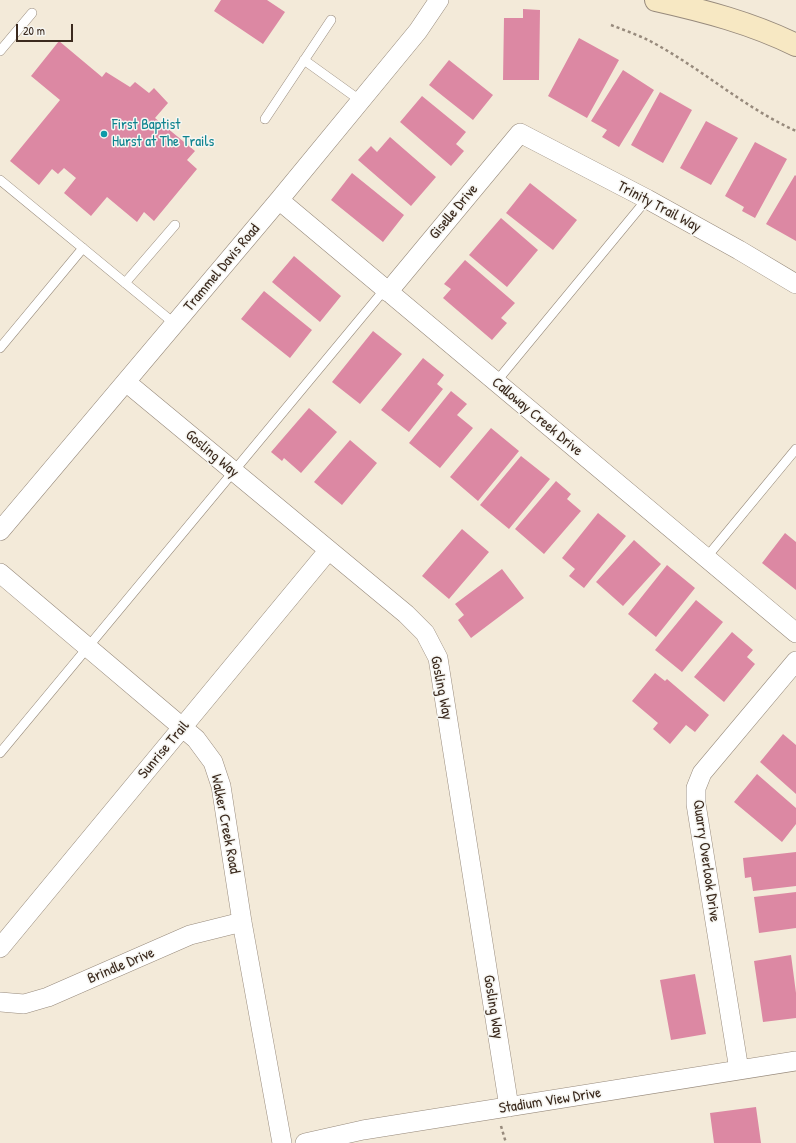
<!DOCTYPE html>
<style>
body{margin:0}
#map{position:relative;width:796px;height:1143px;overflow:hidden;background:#f3ead9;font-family:"Patrick Hand",sans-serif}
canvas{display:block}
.scale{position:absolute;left:16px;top:24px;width:57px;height:18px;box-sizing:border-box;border:2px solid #3b2a1e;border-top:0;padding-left:5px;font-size:12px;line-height:14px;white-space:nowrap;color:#3b2a1e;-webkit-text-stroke:3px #f6f6f2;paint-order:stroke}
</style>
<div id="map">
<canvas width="796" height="1143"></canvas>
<div class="scale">20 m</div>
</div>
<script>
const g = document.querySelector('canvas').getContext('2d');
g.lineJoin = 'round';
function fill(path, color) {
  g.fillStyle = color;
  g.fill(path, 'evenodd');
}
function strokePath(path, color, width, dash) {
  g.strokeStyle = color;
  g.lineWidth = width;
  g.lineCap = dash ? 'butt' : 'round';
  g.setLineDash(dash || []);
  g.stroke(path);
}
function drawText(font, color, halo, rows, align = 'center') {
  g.font = font + ' "Patrick Hand",sans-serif';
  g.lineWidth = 3;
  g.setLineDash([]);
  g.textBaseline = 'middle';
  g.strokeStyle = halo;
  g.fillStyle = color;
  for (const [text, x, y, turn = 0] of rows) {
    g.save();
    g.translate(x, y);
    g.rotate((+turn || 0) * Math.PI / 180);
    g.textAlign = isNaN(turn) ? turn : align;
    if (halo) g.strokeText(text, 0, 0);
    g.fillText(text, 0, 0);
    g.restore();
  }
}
fill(new Path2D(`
 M221 0H267L285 12 263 44 214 11Z
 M523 9 540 10 539 80H503L504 18H523Z
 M579 38 619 60 587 118 548 96Z
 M59 41 102 77 106 72 130 87 135 82 149 93 154 88 168 103 155 118 195 151 187 160 197 169 154 221 144 212 137 222 107 197 91 216 64 193 76 178 64 168 58 174 52 169 39 185 10 161 60 100 31 76Z
 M449 60 493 95 473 120 429 85Z
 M623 70 654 90 619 147 602 137 607 130 591 121Z
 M660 92 692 110 663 163 631 145Z
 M422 96 466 132 456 144 464 151 451 166 400 122Z
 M706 121 738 138 711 185 680 168Z
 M390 137 436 177 411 206 358 160 371 146 377 152Z
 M755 142 787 159 755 218 742 211 744 207 725 196Z
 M352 173 404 215 383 242 331 200Z
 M795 175 796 176V241L766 224Z
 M530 183 577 220 553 250 506 213Z
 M501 218 538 250 507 287 469 255Z
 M294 256 341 296 320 322 272 282Z
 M465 260 515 303 501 318 507 323 492 340 443 298 451 289 444 284Z
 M264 291 312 330 290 358 241 319Z
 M373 331 402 354 360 404 332 382Z
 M423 358 444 375 437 384 443 389 409 432 381 410Z
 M451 391 467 404 457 415 473 428 440 468 409 443Z
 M309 408 337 432 301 473 284 458 282 461 271 452Z
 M491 428 519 451 478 501 450 477Z
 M350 440 377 463 342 505 314 482Z
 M521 456 550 479 509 529 480 505Z
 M556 481 571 494 567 499 581 511 544 554 515 529Z
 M598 513 626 536 584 588 569 576 575 569 562 558Z
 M462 529 489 552 449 599 422 576Z
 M785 533 796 542V590L762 563Z
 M634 540 661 564 623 606 596 582Z
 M667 565 695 588 656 637 628 614Z
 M502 569 524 598 471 638 458 620 464 615 455 604Z
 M696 600 723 622 682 672 655 650Z
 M732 632 753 650 747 657 755 664 724 702 694 677Z
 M655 673 665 681 667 679 709 715 695 732 686 725 670 744 653 729 658 723 632 701Z
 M783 734 796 745V794L760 762Z
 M757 774 796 808V824L782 842 734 802Z
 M796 852V886L753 891 751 877 745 878 743 858Z
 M796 892V928L759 933 754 897Z
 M791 955 796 993V1018L763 1022 754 961Z
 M695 974 706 1034 671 1040 660 980Z
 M756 1107 761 1143H714L710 1113Z`), '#dc88a3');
const service = new Path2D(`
 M0 51 32 13
 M304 60 361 101
 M265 119 331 20
 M0 180 175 324
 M125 283 175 225
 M0 348 83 248
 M496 382 647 199
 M706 558 796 449
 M0 753 385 289`);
const minor = new Path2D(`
 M279 200 796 633
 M388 292 520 133 647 199 739 250 796 284
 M126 382 406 614 425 633 438 658 509 1107
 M0 531 279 200 418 31 439 0
 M0 573 196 739 213 762 221 786 242 922 282 1143
 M0 948 328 551
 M0 1002 24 1004 48 997 190 935 242 922
 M739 1070 696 804V788L702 773 796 661
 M305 1143 363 1130 796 1061`);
const secondary = new Path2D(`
 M656 0C705 11 751 23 796 45`);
strokePath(service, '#978a7c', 10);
strokePath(minor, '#978a7c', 20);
strokePath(secondary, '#978a7c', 24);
strokePath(new Path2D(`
 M611 25C624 30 638 35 650 41 701 68 743 107 796 131
 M501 1126 506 1143`), '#978a7c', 2.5, [3, 3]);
strokePath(service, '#fff', 9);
strokePath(minor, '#fff', 19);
strokePath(secondary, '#f7e8c3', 22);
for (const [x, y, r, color] of [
 [104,134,4,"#0f9aa8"]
]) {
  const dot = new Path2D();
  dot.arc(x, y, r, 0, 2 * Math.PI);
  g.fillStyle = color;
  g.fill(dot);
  strokePath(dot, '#f6f6f2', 1.5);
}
drawText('15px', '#0d838f', '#f6f6f2', [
 ["First Baptist",112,125],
 ["Hurst at The Trails",112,142]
], 'left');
drawText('15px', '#3b2a1e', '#f6f6f2', [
 ["Trinity Trail Way",659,207,28],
 ["Giselle Drive",454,212,-50],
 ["Trammel Davis Road",222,268,-50],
 ["Calloway Creek Drive",537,417,40],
 ["Gosling Way",212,454,40],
 ["Gosling Way",441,688,79],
 ["Sunrise Trail",164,750,-50],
 ["Walker Creek Road",225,824,79],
 ["Quarry Overlook Drive",706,861,82],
 ["Brindle Drive",121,966,-23],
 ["Gosling Way",493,1007,81],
 ["Stadium View Drive",550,1101,-9]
]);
</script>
